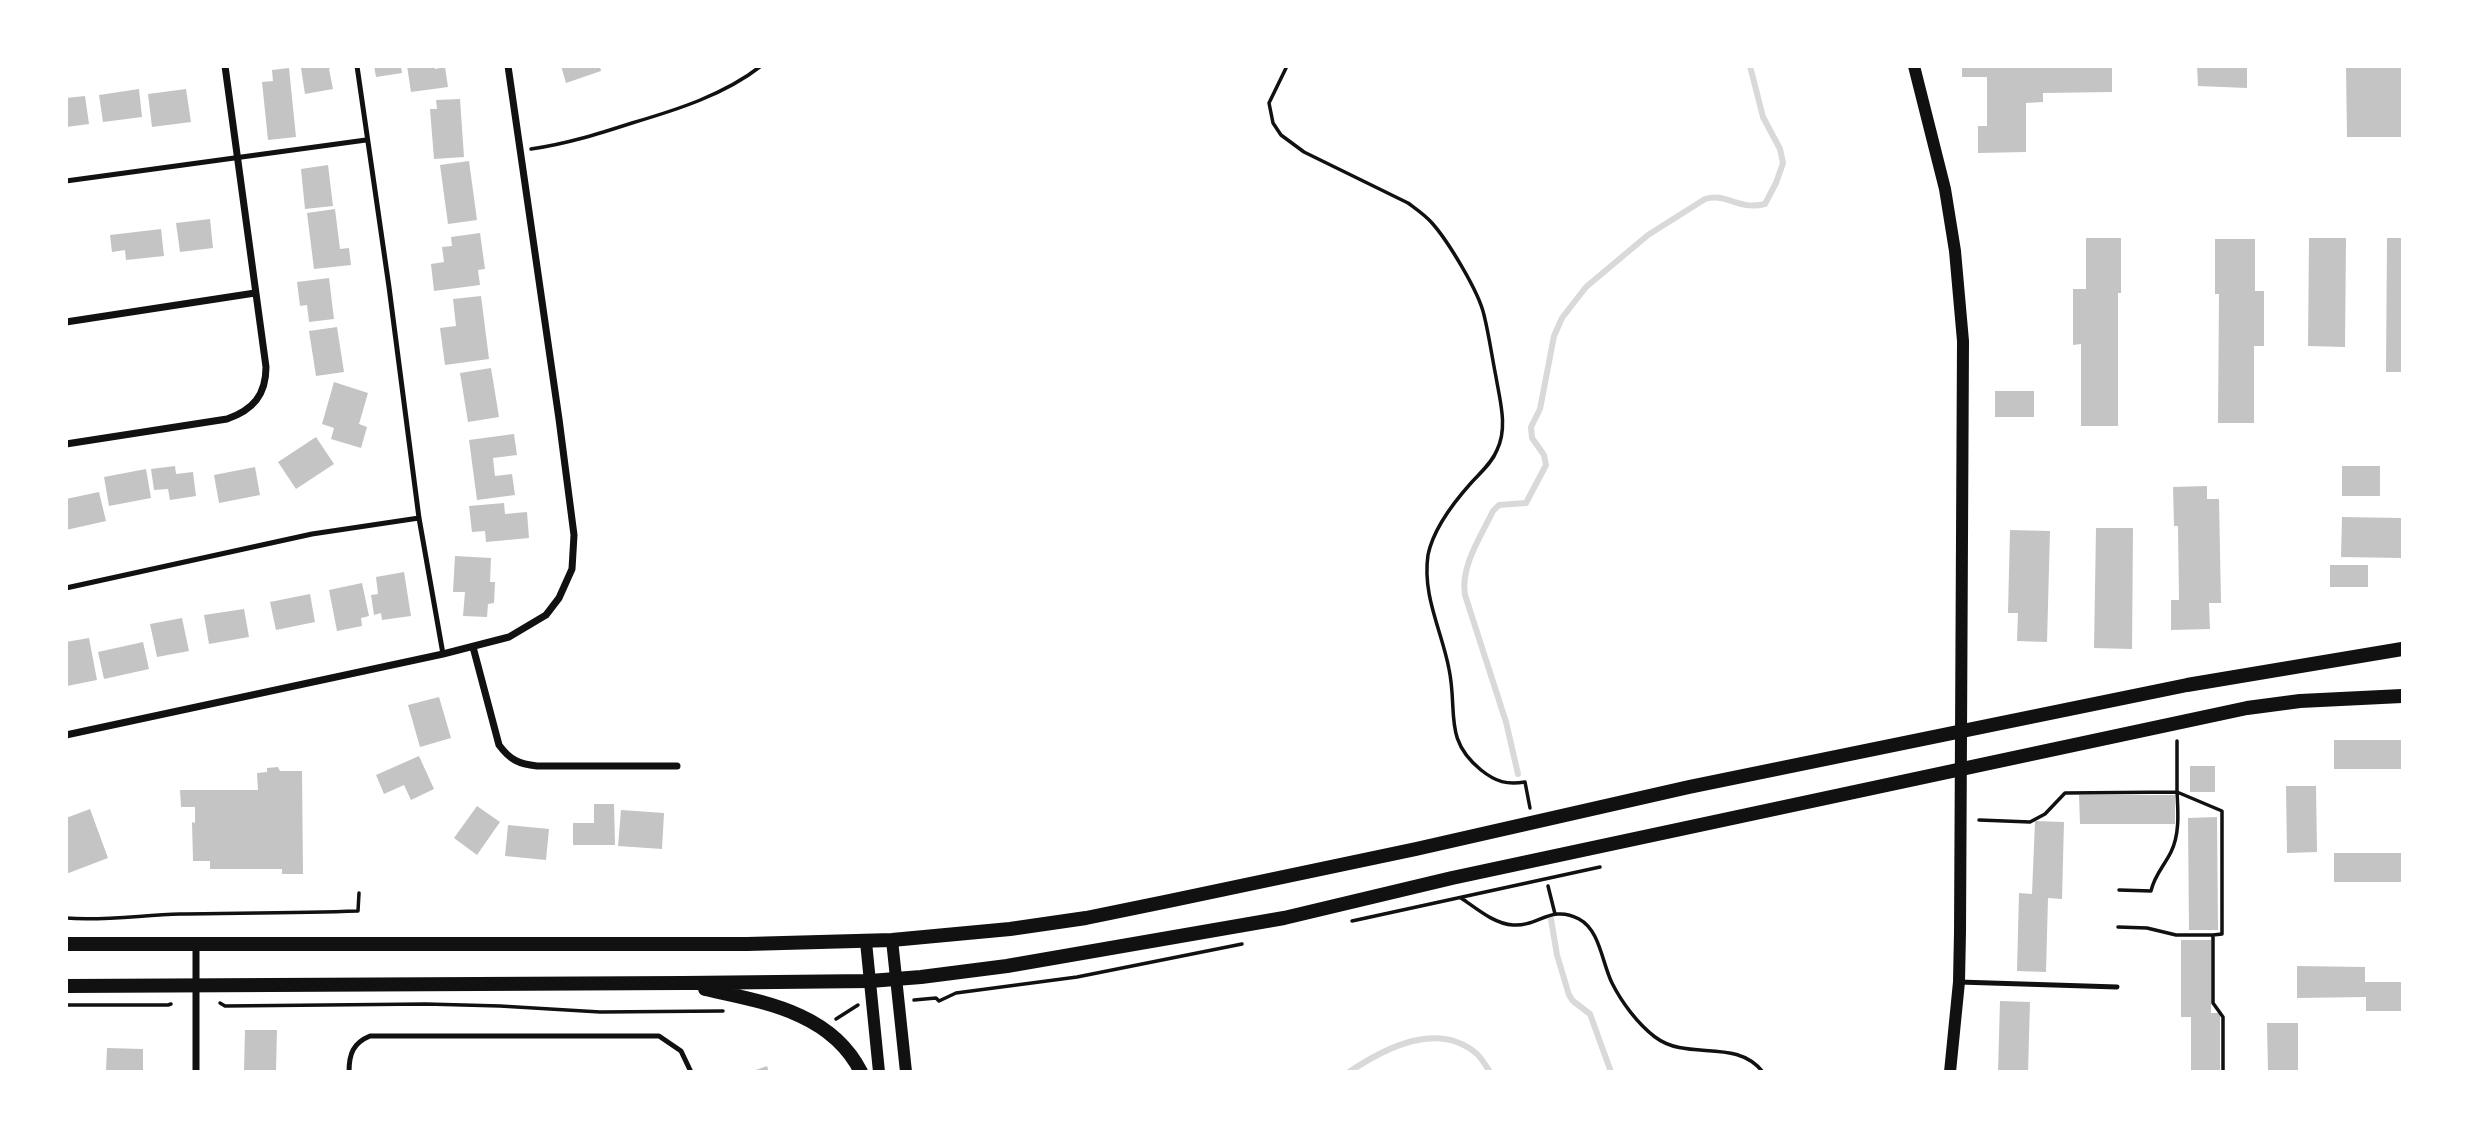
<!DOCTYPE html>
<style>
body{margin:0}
#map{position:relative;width:2469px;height:1138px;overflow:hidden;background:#fff;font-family:"Fira Sans",sans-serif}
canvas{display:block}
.frame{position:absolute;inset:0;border:68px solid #fff;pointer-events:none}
</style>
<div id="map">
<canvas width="2469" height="1138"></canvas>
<div class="frame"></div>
</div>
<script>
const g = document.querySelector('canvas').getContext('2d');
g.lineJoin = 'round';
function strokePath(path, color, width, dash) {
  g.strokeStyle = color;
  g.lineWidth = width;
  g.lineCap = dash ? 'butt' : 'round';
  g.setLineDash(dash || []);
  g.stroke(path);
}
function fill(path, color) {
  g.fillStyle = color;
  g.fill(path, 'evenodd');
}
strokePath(new Path2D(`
 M1518 774 1506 722 1465 595C1460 567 1481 536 1493 511L1499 505 1526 503 1546 465 1544 455 1532 438 1531 427 1540 409 1554 336 1562 318 1586 287 1648 235 1705 199C1726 192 1738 211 1765 204L1776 183 1783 163 1780 149 1763 117 1750 66
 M1551 919 1557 955 1569 995 1573 1001 1590 1014 1611 1072
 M1349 1072C1385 1048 1438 1020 1477 1054 1482 1059 1486 1066 1490 1072`), '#d9d9d9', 6);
fill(new Path2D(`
 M311 66H334L329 69 333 89 305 94 301 68Z
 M374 66H401L402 73 376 77Z
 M407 66H435V69L445 67 448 87 411 92Z
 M561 66H600L601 71 566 83Z
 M1962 66H2112V92L2043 93V102L2026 103V152L1978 153V126H1987V77H1962Z
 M2197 66H2247V88L2198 86Z
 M2346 66H2402V137H2347Z
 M289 68 296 137 268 140 262 82 273 81 272 70Z
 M139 89 142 117 103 122 99 95Z
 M186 89 191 122 152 127 148 94Z
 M85 96 89 124 66 127V98Z
 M460 99 464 157 434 159 430 109H437L436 100Z
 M469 161 477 220 448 224 440 165Z
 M328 165 333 206 305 209 301 169Z
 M335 209 340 249 349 248 351 265 314 269 307 213Z
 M210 219 213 248 180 252 176 223Z
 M161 229 164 256 126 260 125 250 112 252 110 235Z
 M480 233 485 269 478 270 480 285 434 291 431 264 444 262 442 247 452 246 451 237Z
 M2086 238H2121V293H2118V426H2081V344L2073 345V289H2086Z
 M2309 238H2346L2345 347 2308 346Z
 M2387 238H2402V372H2386Z
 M2215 239H2255V291H2264V346H2254V423H2218L2219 294H2215Z
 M329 278 334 319 309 322 307 305 300 306 297 282Z
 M481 296 489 359 445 365 440 328 456 326 453 299Z
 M337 327 344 372 316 376 309 331Z
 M491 368 499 417 468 422 460 373Z
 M334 382 368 393 359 424 367 427 361 448 331 439 334 428 322 424Z
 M1995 391H2034V417H1995Z
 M514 434 517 455 493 458 495 476 512 474 515 495 477 500 469 440Z
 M316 437 334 464 296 489 278 462Z
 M175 466 176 474 193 472 196 496 170 500 168 489 154 490 151 469Z
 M2342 466H2380V496H2342Z
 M255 467 260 495 219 503 214 475Z
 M146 469 151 498 109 506 104 477Z
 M2207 486V499H2219L2221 603H2209L2210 629 2171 630V600H2179L2178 526H2174L2173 487Z
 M99 492 106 521 66 530V499Z
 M504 503 505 514 527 512 529 538 486 542 485 531 472 532 469 506Z
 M2342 517 2402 518V558L2341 557Z
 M2096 528H2133L2132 649 2094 648Z
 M2010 530 2050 531 2047 642 2017 641 2018 613H2008Z
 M455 556 491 558 490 582H495L494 603 488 604 487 617 463 616 465 592H453Z
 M2330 565H2368V587H2330Z
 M404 572 411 616 382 620 381 613 374 615 371 595 378 594 376 577Z
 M362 583 369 616 361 618 362 626 337 631 329 590Z
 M310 594 315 622 276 630 270 602Z
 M244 609 249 637 209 644 204 615Z
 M182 618 189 651 157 657 150 624Z
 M89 638 97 680 67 686 66 642Z
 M143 642 149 669 104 679 98 652Z
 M439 697 451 738 420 747 408 705Z
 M2334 740H2402V769H2334Z
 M419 756 434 789 411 800 404 785 384 794 376 775Z
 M2190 766H2215V792H2190Z
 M278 767 280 771H302L303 874H282V869H210V861H193L192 822 195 823V807H181L180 790H258L257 773 267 772V768Z
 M2286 786H2316L2317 852 2287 853Z
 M2079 795H2175V824H2080Z
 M594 804H614L615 845H573V823H594Z
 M477 806 500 822 477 855 454 838Z
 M90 809 108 858 66 874V818Z
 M621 810 664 813 662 849 618 846Z
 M2217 817 2218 930H2189L2188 818Z
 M2035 821 2064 822 2062 899 2048 898 2046 972 2017 971 2019 893 2032 894Z
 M508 825 549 829 546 860 505 856Z
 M2334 853H2402V882H2334Z
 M2181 940H2211V1013H2220V1072H2191V1017H2181Z
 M2297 966 2365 967V982H2402V1011H2366V997L2297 998Z
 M2000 1001 2030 1002 2028 1072H1998Z
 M2267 1023H2298V1072H2268Z
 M245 1030H277L276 1072H244Z
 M107 1048 143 1049V1071L106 1070Z
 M767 1066 769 1072H753V1071Z`), '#c4c4c4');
strokePath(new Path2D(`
 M1287 66 1269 103 1273 123 1281 135 1304 152 1408 203C1416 209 1425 215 1432 223 1448 241 1479 292 1484 315 1489 335 1492 357 1496 377 1500 401 1508 427 1497 450 1492 463 1480 473 1471 483 1454 502 1433 530 1428 555 1422 596 1442 631 1449 669 1458 712 1443 739 1481 770 1496 782 1507 785 1525 782L1530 808
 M531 149C566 144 598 134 632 123 676 110 724 95 761 66
 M2177 741V792L2222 811V934L2213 935V1003L2223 1017V1072
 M1979 820 2030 822 2045 814 2065 793 2177 792C2178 811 2180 834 2171 852 2164 866 2154 876 2151 891L2119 890
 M1548 886 1555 914
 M1461 898C1476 908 1494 924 1513 925 1538 927 1551 904 1579 919 1600 930 1602 963 1612 983 1622 1003 1638 1024 1655 1037 1688 1062 1735 1037 1763 1072
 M66 918C105 921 141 915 180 914 239 913 299 913 358 911L359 893
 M1352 921 1600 867
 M2118 927 2147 928 2176 935H2213
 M914 1000 936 998 939 1001 956 993 1077 977 1242 944
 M220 1003 225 1006 426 1004 500 1006 600 1012 723 1011
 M66 1005H168L171 1004
 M836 1019 858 1005`), '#111', 3.5);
strokePath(new Path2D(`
 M357 66 389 287 419 518 443 654
 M66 181 366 140
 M66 588 312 534 419 518
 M1959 982 2117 987
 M349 1072C349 1054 353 1043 370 1036H659L681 1051 691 1072`), '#111', 5);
strokePath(new Path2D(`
 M66 322 255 293
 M66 444 227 419C253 410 266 395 266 367L225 66
 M473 647 499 745C510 760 519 764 537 766H677
 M66 735 443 654 509 637 546 615 559 598 572 569 574 535 559 419 508 66
 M196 944V1072`), '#111', 7);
strokePath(new Path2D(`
 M1914 66 1945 189 1955 251 1963 341 1960 932 1959 982 1950 1072
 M892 940 906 1072
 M866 942 879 1072`), '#111', 12);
strokePath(new Path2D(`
 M66 944H747L892 940 1010 929 1086 918 1169 901 1416 849 1689 787 2187 685 2402 649
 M66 986 683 983 870 981 921 977 1007 966 1284 918 1452 878 2247 708 2300 701 2402 696
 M705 989C763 1002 831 1012 861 1072`), '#111', 14);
</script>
